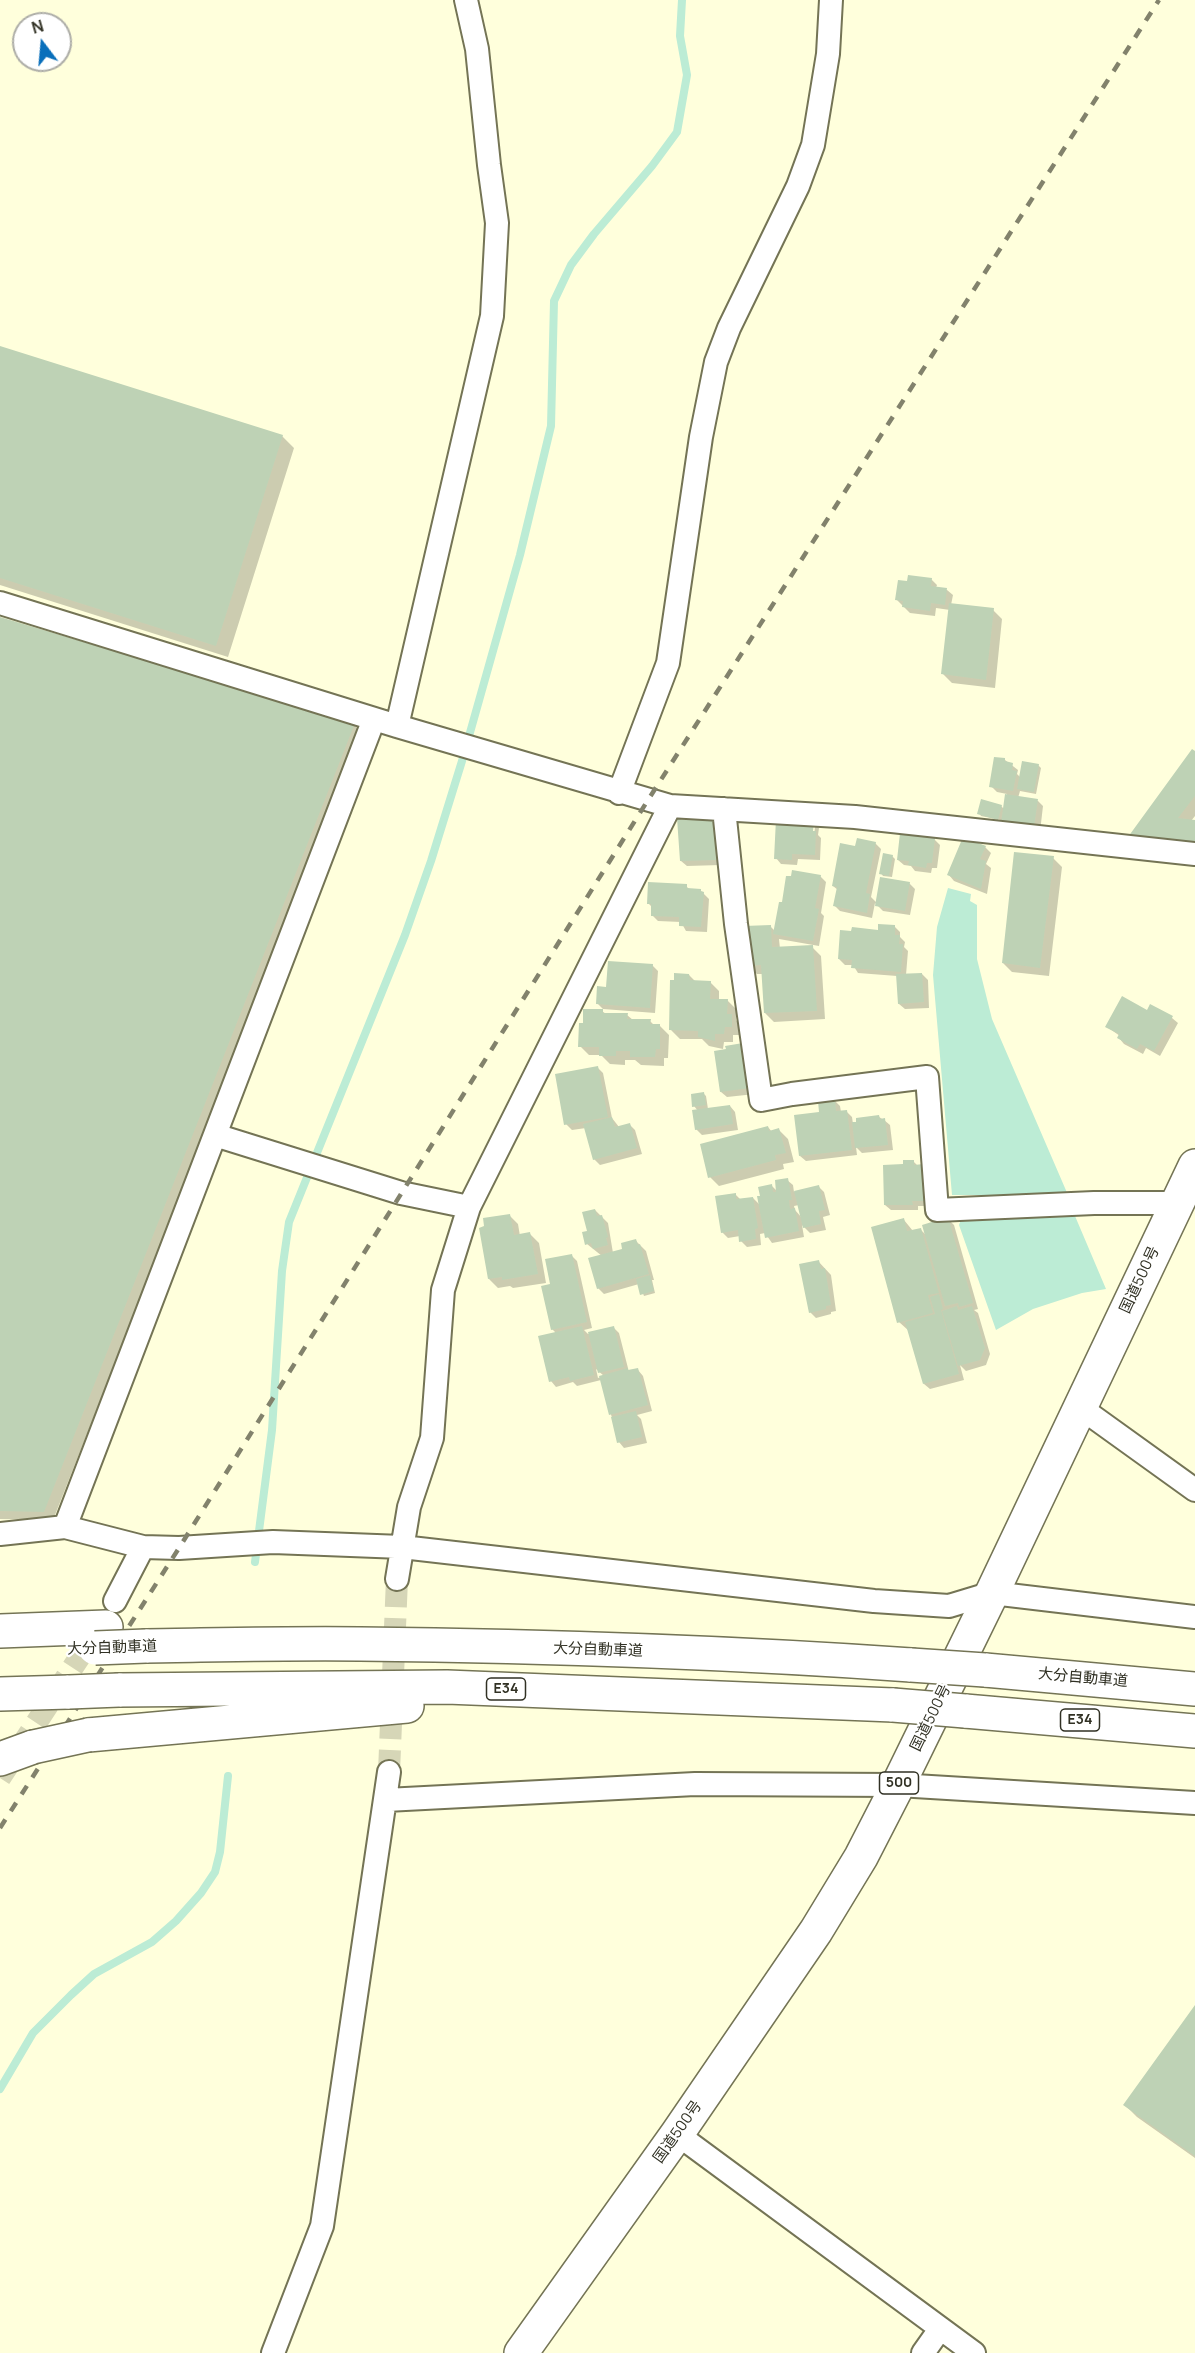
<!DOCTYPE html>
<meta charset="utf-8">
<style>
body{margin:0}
#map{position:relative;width:1195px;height:2353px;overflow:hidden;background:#ffffdc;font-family:Manrope,sans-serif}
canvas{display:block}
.north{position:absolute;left:12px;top:12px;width:60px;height:60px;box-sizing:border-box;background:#fff;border:2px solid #adada7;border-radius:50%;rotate:344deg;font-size:16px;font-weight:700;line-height:24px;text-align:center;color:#313124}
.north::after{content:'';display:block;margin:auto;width:21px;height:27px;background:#096fbb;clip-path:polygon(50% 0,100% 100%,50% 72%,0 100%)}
</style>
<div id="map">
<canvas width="1195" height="2353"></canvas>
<div class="north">N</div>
</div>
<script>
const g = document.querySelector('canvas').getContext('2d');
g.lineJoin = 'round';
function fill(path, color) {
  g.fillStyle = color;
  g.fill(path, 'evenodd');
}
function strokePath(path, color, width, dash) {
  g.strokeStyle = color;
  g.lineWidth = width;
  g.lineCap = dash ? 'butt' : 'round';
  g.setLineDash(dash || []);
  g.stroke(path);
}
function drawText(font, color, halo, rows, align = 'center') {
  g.font = font + ' Manrope,"Noto Sans JP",sans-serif';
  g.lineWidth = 4.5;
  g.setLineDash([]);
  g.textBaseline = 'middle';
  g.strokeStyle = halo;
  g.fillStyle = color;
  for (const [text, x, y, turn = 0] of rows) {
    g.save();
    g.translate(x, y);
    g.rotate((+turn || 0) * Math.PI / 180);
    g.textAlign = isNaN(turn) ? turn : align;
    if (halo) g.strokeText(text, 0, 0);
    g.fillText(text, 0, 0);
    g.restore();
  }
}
fill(new Path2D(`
 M948 888 971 894 970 901 977 905V959L992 1019 1068 1195H952L933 975 937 927Z
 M1075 1216 1106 1289 1082 1293 1033 1309 996 1330 959 1225 961 1219Z`), '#bcecd5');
fill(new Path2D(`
 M0 348 282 436 294 448 228 657 0 585Z
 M931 579 937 585 936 588 947 590 953 595 951 605 993 610 1002 619 995 688 952 683 943 674 950 610 936 608 935 616 910 613 897 600 909 583Z
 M0 619 354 725 363 734 53 1520 0 1519Z
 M1195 753V816L1191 821H1195L1138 846Z
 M1005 760 1018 770 1017 774 1021 778 1038 765 1041 768 1036 794 1020 791 1018 798 1038 801 1043 806 1040 832 1009 828 1001 820 981 816 979 813 1001 806 1005 810 1007 794 997 792 991 786Z
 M679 819 713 820 719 826 721 865 687 866 681 861Z
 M813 823 819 828 818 835 821 838 820 860 798 859 797 865 781 864 776 858ZM812 826H815L814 838Z
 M934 839 940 845 937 868H932L931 873 915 871 911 866 904 865 898 860Z
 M875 843 881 849 871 897 877 903 909 883 915 889 910 915 883 911 875 903 872 918 840 911 834 905 838 890 833 886 856 847Z
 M985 847 991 853 986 864 991 868 987 894 954 881 949 875Z
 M892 856 895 859 892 877 883 876 881 873Z
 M1053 858 1062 867 1049 976 1012 972 1003 963Z
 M820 876 826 882 821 913 824 916 819 946 779 939 780 949 812 947 821 956 825 1019 774 1022 765 1013 763 974H757L748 965 770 926 775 931Z
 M686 886 690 890 703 893 709 899 707 932 686 931 681 922 658 921 652 915 653 908 648 903Z
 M895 927 900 932V937L905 942 904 947 908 951 906 975 922 974 928 980 929 1008 905 1009 899 1004 897 976 858 973 853 965H845L839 959 879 931Z
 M652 965 658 971 655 1013 603 1009 597 1003 607 988Z
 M689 975 696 982H710L719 991V1000H727L736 1009V1020L741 1025V1035H733V1042H724L723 1049 709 1046 702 1039H680L671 1030Z
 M1151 1006 1172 1018 1178 1023 1160 1056 1146 1048 1143 1054 1124 1044 1119 1038 1120 1036 1107 1027 1148 1012Z
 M602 1011 606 1014 627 1015 633 1020 650 1021 655 1026H660L669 1035 668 1058H664V1066L641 1065 635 1060H625V1065L610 1064 601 1055H589L580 1046 584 1025Z
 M728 1049 755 1094 727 1097 721 1092Z
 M597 1067 603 1073 612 1118 619 1127 629 1124 635 1130 642 1154 600 1165 594 1159 586 1128 572 1130 566 1124Z
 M703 1093 706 1096 708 1109 730 1106 735 1112 738 1130 702 1135 696 1129 698 1111 694 1106Z
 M834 1100 840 1106 841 1112 846 1111 852 1117 853 1124 879 1117 884 1120 890 1125 893 1150 862 1153 856 1147 857 1155 806 1161 800 1156 821 1114Z
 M768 1127 772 1132 779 1130 788 1139 794 1162 783 1164 784 1169 719 1186 710 1177Z
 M913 1161 918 1166 930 1206H918V1210H891L885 1205 904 1166Z
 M787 1180 793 1185 794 1192 819 1187 824 1192 830 1215 823 1217 826 1230 810 1233 802 1225 804 1237 772 1243 765 1233 760 1234 761 1245 747 1247 741 1241 740 1236 728 1238 722 1232 735 1194 741 1200 753 1198 760 1205 761 1197 771 1185 778 1192ZM799 1205 802 1218 795 1210 794 1206Z
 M595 1210 608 1223 613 1253 624 1250 636 1241 646 1251 654 1280H652L655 1293 644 1296 639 1284 604 1294 598 1288 602 1256 587 1244Z
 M509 1215 518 1224 520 1236 530 1234 539 1243 546 1283 513 1288 510 1286 498 1288 489 1279Z
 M948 1219 954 1225 978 1309 974 1310 978 1313 990 1354 986 1365 966 1371 960 1365 964 1380 930 1389 924 1384 909 1331 899 1322 904 1220 913 1231 920 1229 927 1236Z
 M571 1255 577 1261 592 1328 584 1330 588 1334 613 1327 619 1333 629 1372 638 1370 643 1376 652 1411 637 1415 641 1419 647 1443 624 1448 619 1442 601 1380 577 1386 573 1382 556 1387 551 1381 556 1333 552 1329V1285ZM596 1369 604 1376 598 1378Z
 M818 1261 831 1275 836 1311 831 1312V1314L816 1318 810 1312Z
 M1195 2007V2158L1137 2117 1125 2105Z`), '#0003');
strokePath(new Path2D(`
 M255 1562 272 1430 282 1271 289 1222 405 935 431 861 462 761 520 555 551 426 554 301 571 265 594 234 652 166 677 132 687 75 680 36 682 0
 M0 2089 33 2033 71 1995 94 1974 152 1942 176 1921 201 1893 215 1872 220 1852 228 1776`), '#bcecd5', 8);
fill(new Path2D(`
 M0 346 283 435 216 646 0 578Z
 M908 575 932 578 931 586 947 588 945 605 931 603 930 611 902 607 903 601 895 600 898 580 907 581Z
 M949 603 994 608 986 680 941 674Z
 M0 617 355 723 44 1512 0 1511Z
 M1192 749 1195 751V796L1178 818 1195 820V845L1128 837Z
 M994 757 1005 758V761L1013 763 1012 770 1017 771 1013 791 989 787Z
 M1022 761 1039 764 1034 792 1017 789Z
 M1005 794 1038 799 1034 827 1001 823Z
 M981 799 1002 805 998 820 977 814Z
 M697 817V820L714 818 716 860 680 861 677 818Z
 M776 819 814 821 813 831H816L815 855 792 854V860L774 859Z
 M900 833 935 838 932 863H927L926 868 908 865 909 861 897 860Z
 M963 837 986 846 980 859 986 861 981 889 947 875Z
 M857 838 876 842 866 893 870 894 867 913 833 906 837 887 832 886 840 843 855 846Z
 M1014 852 1054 856 1040 968 1002 963Z
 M883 853 893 855 889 876 879 874Z
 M792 870 821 875 815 908 819 909 813 941 773 934 779 902H782L786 876H791Z
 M880 877 910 882 905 911 875 906Z
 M648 882 687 884V888L701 889V891L704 892 701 927 679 926V917L651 916V904H647Z
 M878 924 895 925V935H900L899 944H903L901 972 851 968 852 960 838 959 840 930 851 931 852 927 878 930Z
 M771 925 772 947 813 945 817 1011 764 1013 761 965 747 966 744 926Z
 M608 961 653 964 650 1008 596 1004 597 986 606 987Z
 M674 973 689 974 690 980 711 981 710 999H728L727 1014H732V1027H725L724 1034H715V1041L698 1037V1031L669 1030 670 980H674Z
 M922 973 924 1002 898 1004 896 974Z
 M1122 996 1147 1010 1150 1004 1173 1016 1154 1051 1140 1044 1137 1049 1117 1038 1119 1034 1105 1027Z
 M583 1009H603V1013H628L627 1019H651L650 1024H660V1049H656L655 1057H630V1051H616V1056H599V1047H578L579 1023H583Z
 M743 1043 750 1088 720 1092 714 1051 726 1049 725 1046Z
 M598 1066 608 1117 564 1125 555 1074Z
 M704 1092 706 1105 692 1107 691 1094Z
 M835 1099 836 1111 847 1110 852 1150 799 1156 794 1115 819 1112 818 1101Z
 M730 1105 733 1124 695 1130 692 1110Z
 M879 1115 880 1119 885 1118 888 1145 855 1148 852 1122H856V1118Z
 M612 1117 615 1127 630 1123 637 1148 593 1160 583 1124Z
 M768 1126 769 1131 779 1128 786 1153 775 1155 776 1160 708 1178 700 1144Z
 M903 1160H914V1165L924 1164V1201H912L913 1205H884L883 1165 903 1164Z
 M788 1178 792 1200H789L790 1209 795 1208 799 1231 765 1238 757 1196H760L758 1187 772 1184 773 1192H776L775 1180Z
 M819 1185 825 1210 819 1211 821 1224 803 1228 794 1191Z
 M736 1193V1199L753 1197 758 1228 755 1229 756 1239 739 1242 738 1230 721 1233 715 1196Z
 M595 1209 597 1216 602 1215 608 1237 606 1238 608 1245 593 1249 591 1243 585 1245 582 1232 587 1231 582 1212Z
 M510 1214 514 1235 530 1232 538 1274 502 1280V1277L488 1279 479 1228 484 1226 483 1218Z
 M948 1217 973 1303 959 1307 958 1303 945 1306 922 1225Z
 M904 1218 907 1231 921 1228 939 1293 928 1295 933 1313 897 1323 871 1227Z
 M636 1239 638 1245 640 1244 649 1274 597 1289 588 1258 622 1249 621 1243Z
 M572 1254 587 1322 551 1330 541 1286 550 1284 545 1259Z
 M819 1260 821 1269 825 1268 831 1305 826 1306V1309L809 1313 799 1264Z
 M650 1275 654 1291 640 1295 636 1279Z
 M939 1294 943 1309 941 1310 959 1374 923 1384 905 1322 935 1314 930 1297Z
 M957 1306 958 1310 972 1306 985 1348 980 1360 958 1366 942 1311Z
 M582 1326 594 1375 570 1381 569 1377 549 1382 538 1336Z
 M614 1326 624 1367 598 1373 588 1332Z
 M628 1368V1370L638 1368 648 1405 609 1415 599 1376Z
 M636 1411 642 1437 617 1443 611 1417Z
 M1195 2005V2156L1123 2105Z`), '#bed2b5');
strokePath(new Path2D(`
 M389 1772 397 1579
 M0 1778 98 1629`), '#d6d6b7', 22, [22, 11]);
const minor = new Path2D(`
 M0 603 397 726 670 806 855 817 1195 854
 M397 726 492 316 497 223 489 165 477 49 466 0
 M619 793 668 663 701 437 716 362 729 328 798 186 813 145 828 54 831 0
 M724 809 736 924 761 1100 792 1094 927 1077 937 1210 1094 1203H1177
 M215 1135 401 1193 469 1207
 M1081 1408 1195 1490
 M65 1527 374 719
 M0 1534 65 1527 143 1547 179 1548 273 1542 402 1547 874 1601 949 1606 992 1593 1195 1617
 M397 1579 409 1507 432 1438 443 1290 469 1207 670 806
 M115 1601 143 1547
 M386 1800 695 1784 898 1785 1195 1803
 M677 2134 974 2353
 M273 2353 322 2226 389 1772
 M923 2353 940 2329`);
const trunk = new Path2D(`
 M521 2353 677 2134 816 1931 861 1857 898 1785 992 1593 1195 1166`);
const motorway = new Path2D(`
 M0 1631 106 1627
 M146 1646C218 1645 289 1643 360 1644 544 1646 728 1652 911 1665
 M985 1670 1195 1689
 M119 1690 447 1687 893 1705
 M0 1694 69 1692
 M965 1711 1195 1731
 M88 1735 407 1706
 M0 1759 33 1747`);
strokePath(minor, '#747455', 26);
strokePath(trunk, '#747455', 36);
strokePath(motorway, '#747455', 36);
strokePath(minor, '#fff', 22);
strokePath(trunk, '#fff', 33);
strokePath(motorway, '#fff', 33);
strokePath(new Path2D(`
 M0 1828 179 1548 648 800 1159 0`), '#82826c', 4.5, [10, 10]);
const motorwayBridge = new Path2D(`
 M95 1648 146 1646
 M911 1665 985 1670
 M69 1692 119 1690
 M893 1705 965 1711
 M33 1747 88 1735`);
strokePath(motorwayBridge, '#747455', 36, []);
strokePath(motorwayBridge, '#fff', 33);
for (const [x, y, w] of [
 [506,1689,39],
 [1080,1720,39],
 [899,1783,39]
]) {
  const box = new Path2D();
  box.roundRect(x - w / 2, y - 11, w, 22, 4.5);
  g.fillStyle = '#fff';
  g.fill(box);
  strokePath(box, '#313124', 1.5);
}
drawText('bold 14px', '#313124', null, [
 ["E34",506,1689],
 ["E34",1080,1720],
 ["500",899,1783]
]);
drawText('15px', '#313124', '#fff', [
 ["国道500号",1140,1280,-65],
 ["大分自動車道",112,1648,-2],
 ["大分自動車道",598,1650,2],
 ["大分自動車道",1083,1678,5],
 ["国道500号",931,1718,-64],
 ["国道500号",678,2132,-55]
]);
</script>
